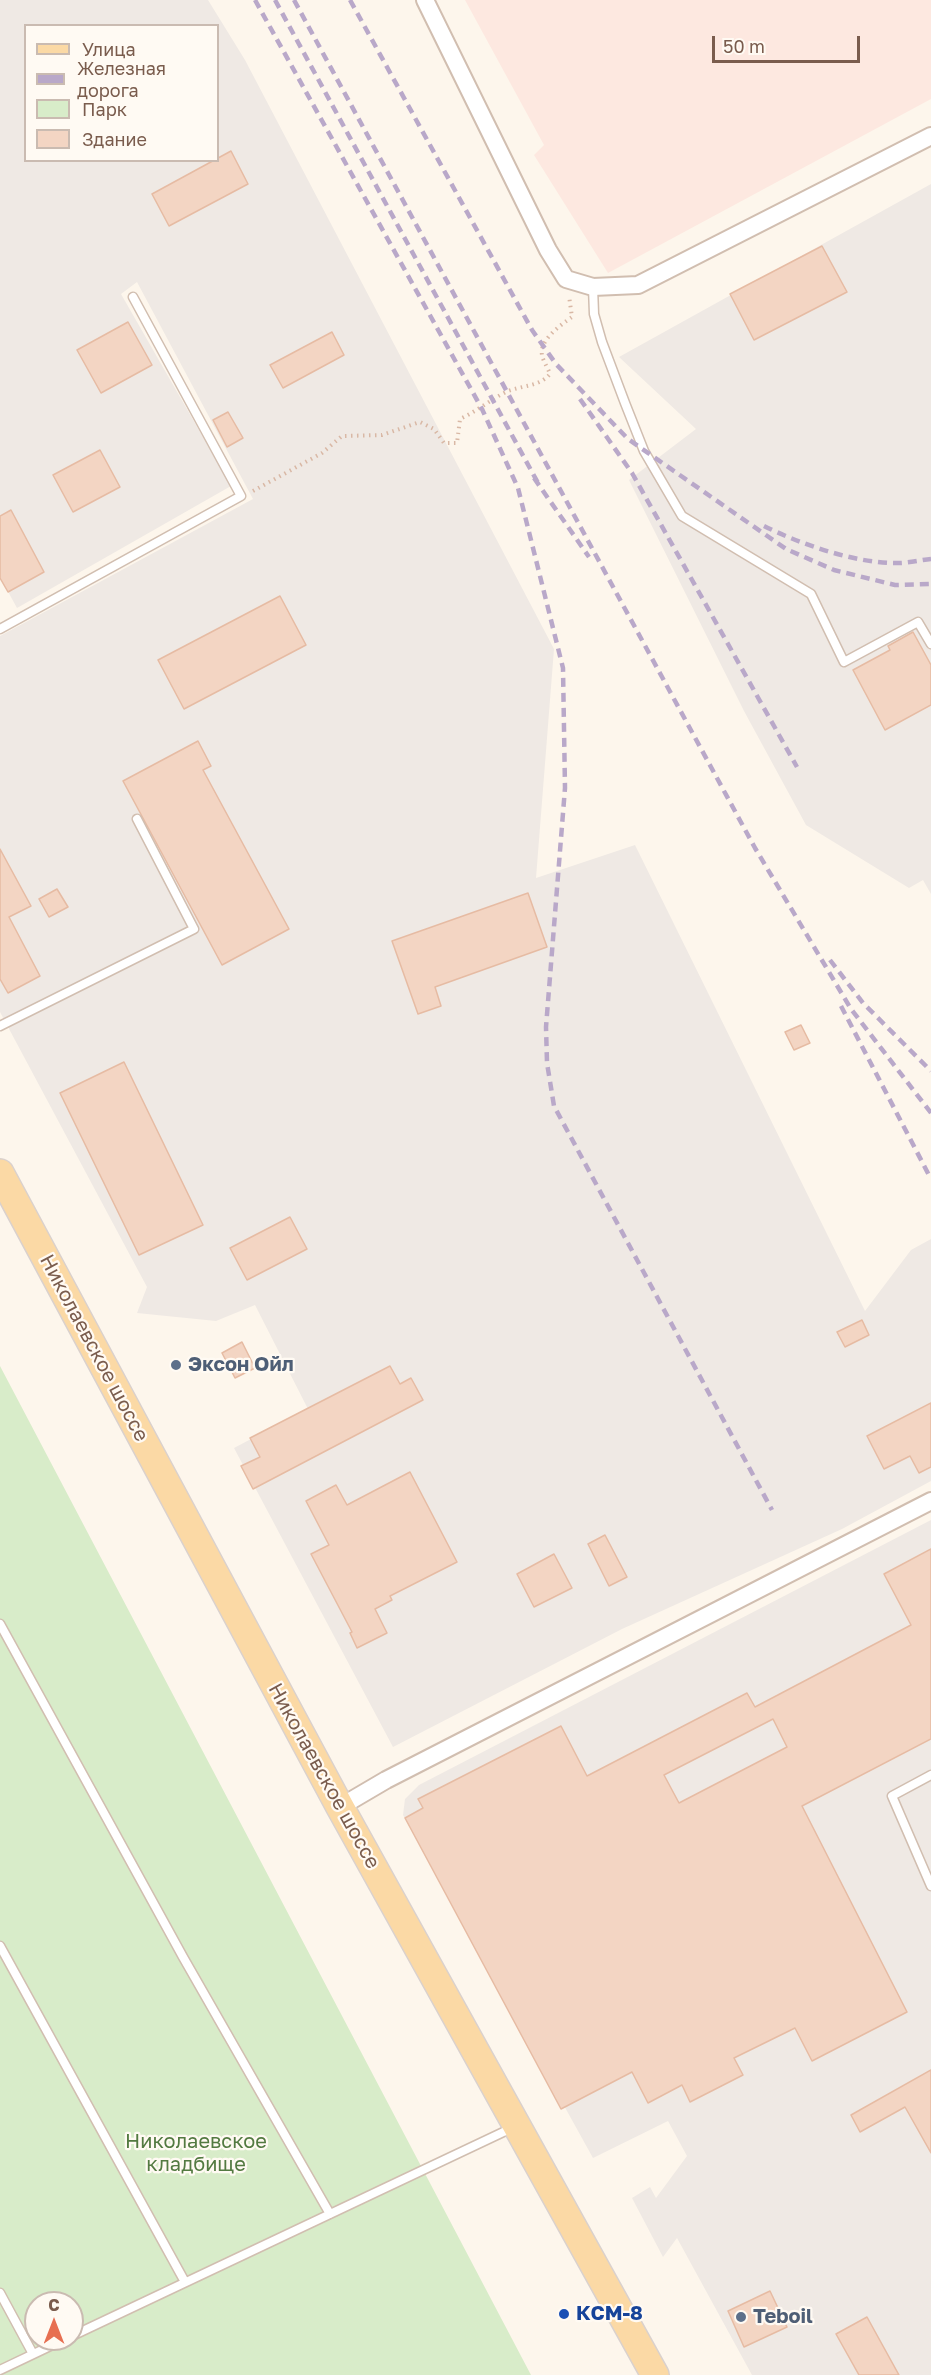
<!DOCTYPE html>
<meta charset="utf-8">
<style>
body{margin:0}
#map{position:relative;width:931px;height:2375px;overflow:hidden;background:#fdf6ec;font-family:"Golos Text",sans-serif}
canvas{display:block}
.legend{position:absolute;left:24px;top:24px;width:195px;height:138px;box-sizing:border-box;background:#fffaf3;border:2px solid #cabbb1;margin:0;padding:8px 10px;list-style:none;font-size:18px;color:#7a5c4d}
.legend li{display:flex;align-items:center;gap:12px;height:30px}
.legend b{width:30px;border:2px solid #cabbb1}
.north{position:absolute;left:24px;top:2291px;width:60px;height:60px;box-sizing:border-box;background:#fffaf3;border:2px solid #cabbb1;border-radius:50%;rotate:0deg;font-size:16px;font-weight:700;line-height:24px;text-align:center;color:#7a5c4d}
.north::after{content:'';display:block;margin:auto;width:21px;height:27px;background:#e76f51;clip-path:polygon(50% 0,100% 100%,50% 72%,0 100%)}
.scale{position:absolute;left:712px;top:36px;width:148px;height:27px;box-sizing:border-box;border:3px solid #7a5c4d;border-top:0;padding-left:8px;font-size:18px;line-height:21px;white-space:nowrap;color:#7a5c4d;-webkit-text-stroke:4px #fffaf3;paint-order:stroke}
</style>
<div id="map">
<canvas width="931" height="2375"></canvas>
<ul class="legend">
<li><b style="height:8px;background:#fbd9a5"></b>Улица</li>
<li><b style="height:8px;background:#b9a8c9"></b>Железная дорога</li>
<li><b style="height:16px;background:#d8ecc9"></b>Парк</li>
<li><b style="height:16px;background:#f3d5c3"></b>Здание</li>
</ul>
<div class="north">С</div>
<div class="scale">50 m</div>
</div>
<script>
const g = document.querySelector('canvas').getContext('2d');
g.lineJoin = 'round';
function fill(path, color) {
  g.fillStyle = color;
  g.fill(path, 'evenodd');
}
function strokePath(path, color, width, dash) {
  g.strokeStyle = color;
  g.lineWidth = width;
  g.lineCap = dash ? 'butt' : 'round';
  g.setLineDash(dash || []);
  g.stroke(path);
}
function drawText(font, color, halo, rows, align = 'center') {
  g.font = font + ' "Golos Text",sans-serif';
  g.lineWidth = 4.5;
  g.setLineDash([]);
  g.textBaseline = 'middle';
  g.strokeStyle = halo;
  g.fillStyle = color;
  for (const [text, x, y, turn = 0] of rows) {
    g.save();
    g.translate(x, y);
    g.rotate((+turn || 0) * Math.PI / 180);
    g.textAlign = isNaN(turn) ? turn : align;
    if (halo) g.strokeText(text, 0, 0);
    g.fillText(text, 0, 0);
    g.restore();
  }
}
fill(new Path2D(`
 M465 0H931V99L608 273 534 155 544 145Z`), '#fde8e0');
fill(new Path2D(`
 M0 0H208L245 60 554 649 536 878 635 845 865 1311 911 1250 931 1239V1481L842 1529 622 1629 393 1747 234 1448 308 1409 255 1305 216 1321 137 1313 147 1287 0 1012V636L253 499 137 282 121 294 231 486 17 608 0 577ZM26 26H218V160H26Z
 M931 184V894L923 880 909 888 806 825 744 711 629 480 696 429 619 357Z
 M931 1520V2375H752L677 2238 663 2257 632 2198 650 2187 656 2198 687 2156 668 2121 593 2158 403 1815 405 1799 419 1785Z`), '#efe9e4');
fill(new Path2D(`
 M0 1366 531 2375H0ZM36 2303H72V2339H36Z`), '#d8ecc9');
const building = new Path2D(`
 M231 151 248 184 169 226 152 194Z
 M822 246 847 292 754 340 730 294Z
 M128 322 152 365 101 393 77 350Z
 M332 332 344 355 283 388 270 365Z
 M228 412 243 438 227 447 213 420Z
 M100 450 120 487 73 512 53 475Z
 M11 510 44 572 8 592 0 578V516Z
 M280 596 306 645 184 709 158 660Z
 M913 632 931 665V705L885 730 853 670 890 650 888 646Z
 M198 741 211 766 203 770 289 929 222 965 123 781Z
 M0 849 31 906 9 917 40 976 8 993 0 979Z
 M57 889 68 907 49 917 39 899Z
 M528 893 547 947 435 987 441 1006 418 1014 392 941Z
 M801 1025 810 1043 794 1050 785 1032Z
 M124 1062 203 1225 139 1255 60 1093Z
 M290 1217 307 1249 247 1280 230 1248Z
 M862 1320 869 1335 845 1347 837 1332Z
 M242 1342 255 1368 235 1378 222 1353Z
 M390 1366 400 1384 411 1378 423 1400 253 1489 241 1466 260 1457 250 1438Z
 M931 1403V1467L919 1473 910 1456 884 1469 867 1436Z
 M410 1472 457 1562 390 1596 392 1600 375 1609 387 1633 357 1648 350 1633 352 1632 311 1554 329 1545 306 1501 336 1485 347 1505Z
 M605 1535 627 1577 609 1586 588 1544Z
 M931 1549V1739L802 1806 907 2012 812 2061 795 2028 734 2058 743 2075 690 2102 682 2085 648 2103 632 2072 561 2109 405 1818 423 1808 418 1799 561 1726 587 1776 747 1693 755 1707 911 1625 884 1574ZM773 1719 787 1747 679 1803 664 1775Z
 M554 1554 572 1588 534 1607 517 1574Z
 M931 2070V2153L905 2107 860 2132 851 2115Z
 M770 2291 787 2327 744 2347 728 2311Z
 M867 2317 899 2375H859L836 2334Z`);
fill(building, '#f3d5c3');
strokePath(building, '#e6bba3', 1.5);
const service = new Path2D(`
 M593 287 594 314 602 342 625 403 644 451 682 516 811 594 844 662 918 622 931 644
 M0 629 241 496 133 297
 M0 1026 194 929 137 819
 M0 1624 183 1957 330 2214
 M931 1775 892 1796 931 1886
 M0 1946 185 2282
 M0 2293 33 2354
 M72 2336 514 2127
 M0 2370 65 2339`);
const minor = new Path2D(`
 M425 0 548 250 566 279 593 287 638 285 931 136
 M340 1807 386 1780 931 1501`);
const primary = new Path2D(`
 M0 1173 340 1807 655 2375`);
strokePath(service, '#d1beb0', 11);
strokePath(minor, '#d1beb0', 20);
strokePath(primary, '#dad1cd', 30);
strokePath(new Path2D(`
 M253 491 322 453 342 436 382 435 420 422 434 429 444 443H457L460 419C477 411 490 400 506 392 522 385 539 387 550 374 548 368 543 361 542 355 539 340 562 324 572 317L569 296`), '#d9b8a5', 4, [1.5, 4.5]);
strokePath(service, '#fff', 8);
strokePath(minor, '#fff', 16);
strokePath(primary, '#fbd9a5', 27);
strokePath(new Path2D(`
 M255 0 482 409 518 488 563 668 565 788 546 1027 547 1063 554 1106 772 1510
 M275 0 538 483
 M294 0 755 848 851 1009 931 1113
 M350 0 532 330 556 364 628 439 786 549 834 570 895 585 931 584
 M580 399 632 473 797 767
 M534 478 589 557
 M764 526C800 544 857 564 898 563 909 563 920 560 931 559
 M830 960 863 1003 931 1071
 M841 1006 931 1179`), '#b9a8c9', 4.5, [9, 6]);
for (const [x, y, r, color] of [
 [176,1365,6,"#5c6f8a"],
 [564,2314,6,"#1a4fb4"],
 [741,2317,6,"#5c6f8a"]
]) {
  const dot = new Path2D();
  dot.arc(x, y, r, 0, 2 * Math.PI);
  g.fillStyle = color;
  g.fill(dot);
  strokePath(dot, '#fffaf3', 2);
}
drawText('20px', '#7a5c4d', '#fffaf3', [
 ["Николаевское шоссе",94,1348,62],
 ["Николаевское шоссе",324,1776,61]
]);
drawText('bold 20px', '#4e5e75', '#fffaf3', [
 ["Эксон Ойл",188,1365],
 ["Teboil",753,2317]
], 'left');
drawText('20px', '#537a41', '#fffaf3', [
 ["Николаевское",196,2142],
 ["кладбище",196,2165]
]);
drawText('bold 20px', '#164399', '#fffaf3', [
 ["КСМ-8",576,2314]
], 'left');
</script>
